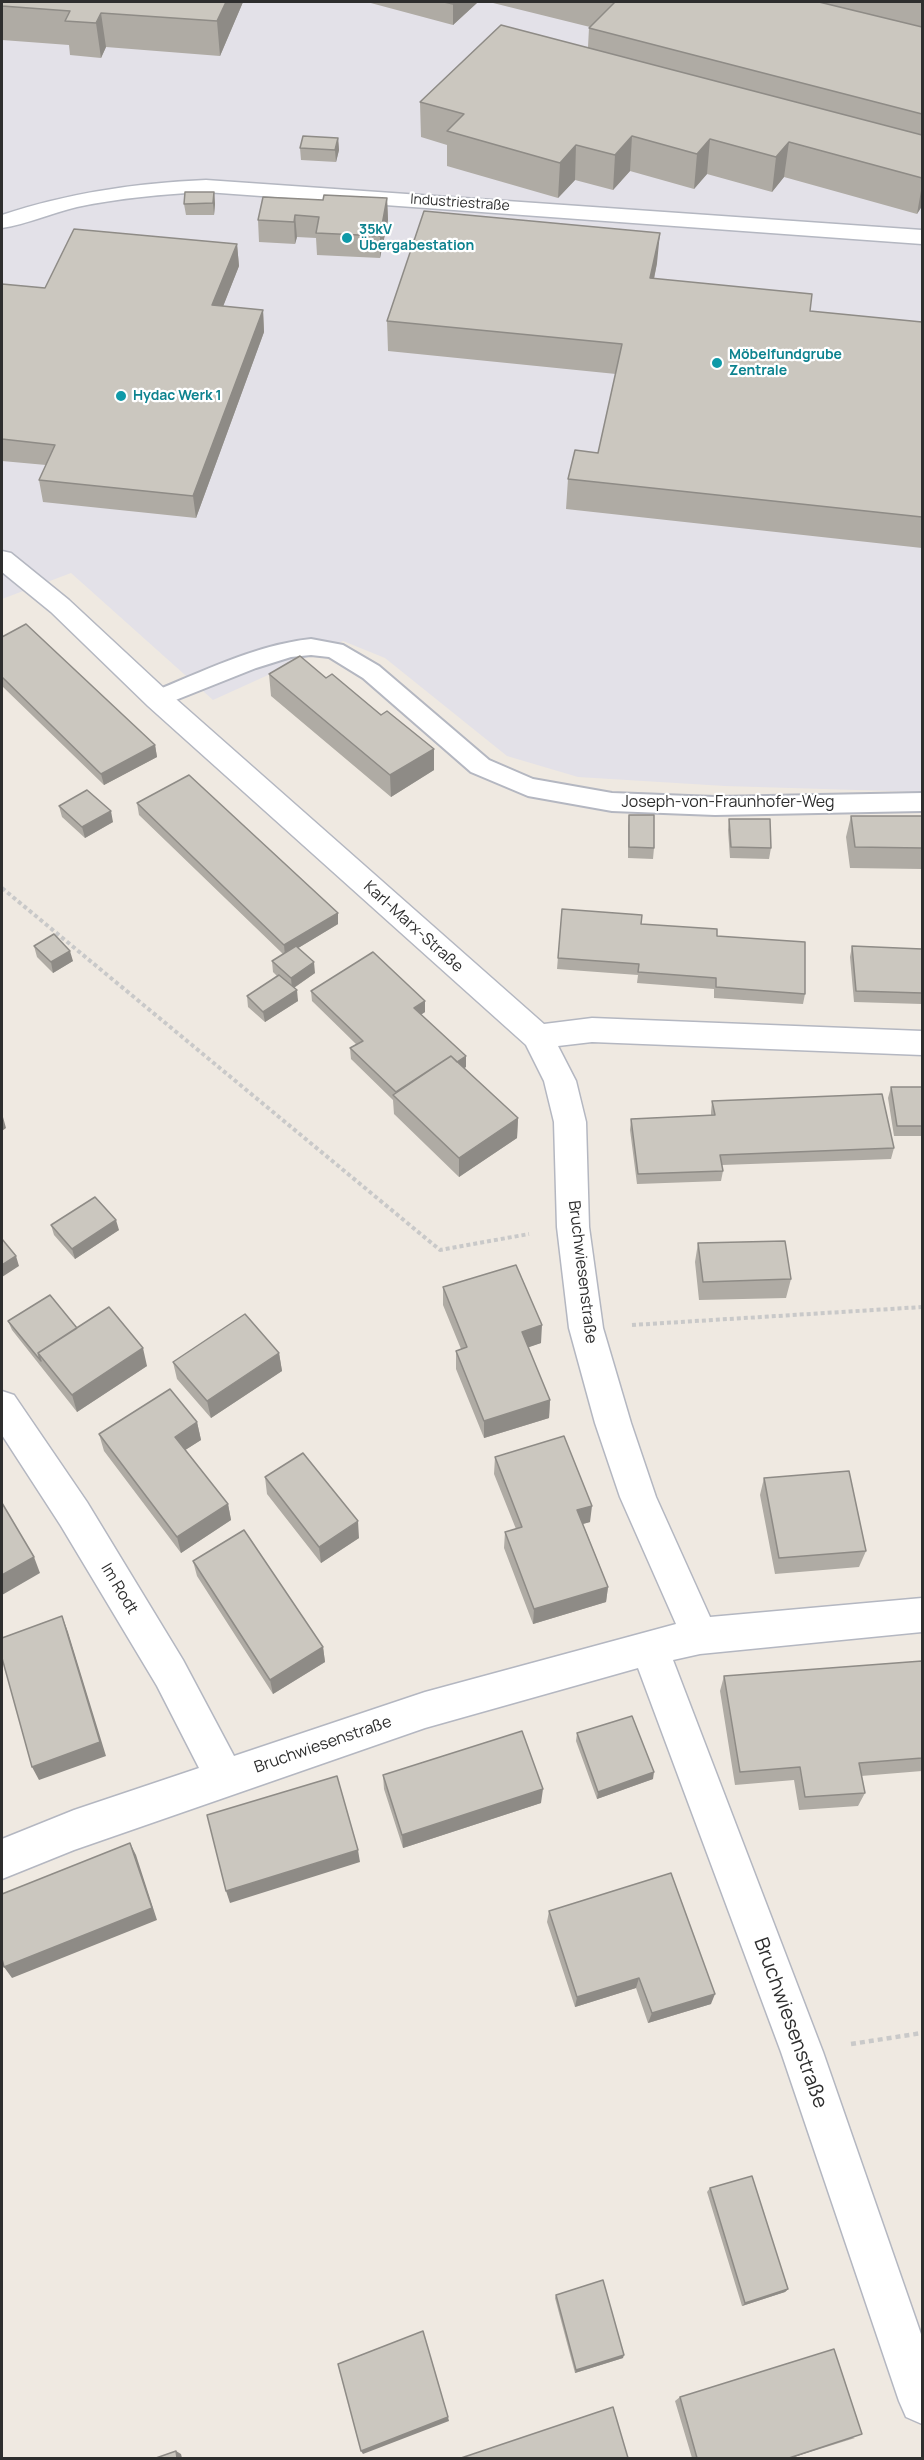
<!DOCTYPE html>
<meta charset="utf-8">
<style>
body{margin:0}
#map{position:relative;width:924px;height:2460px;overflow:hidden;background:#efe9e1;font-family:Manrope,sans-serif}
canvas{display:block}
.frame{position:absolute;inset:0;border:3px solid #2e2e2e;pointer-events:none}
</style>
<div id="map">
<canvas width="924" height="2460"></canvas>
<div class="frame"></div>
</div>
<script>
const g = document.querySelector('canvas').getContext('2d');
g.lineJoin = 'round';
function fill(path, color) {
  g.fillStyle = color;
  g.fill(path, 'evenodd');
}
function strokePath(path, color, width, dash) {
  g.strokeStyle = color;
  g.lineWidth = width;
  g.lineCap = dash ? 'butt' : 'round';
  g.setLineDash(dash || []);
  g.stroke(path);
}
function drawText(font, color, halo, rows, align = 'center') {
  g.font = font + ' Manrope,sans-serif';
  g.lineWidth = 4.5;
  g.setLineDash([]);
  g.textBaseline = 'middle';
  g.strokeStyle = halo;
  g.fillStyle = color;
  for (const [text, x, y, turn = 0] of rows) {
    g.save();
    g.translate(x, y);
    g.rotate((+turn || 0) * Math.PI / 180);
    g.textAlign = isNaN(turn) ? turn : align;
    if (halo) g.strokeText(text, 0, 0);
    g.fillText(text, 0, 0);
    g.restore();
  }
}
fill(new Path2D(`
 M2 2H922V792L725 786 578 777 507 756 385 658 343 641 213 700 71 573 2 599Z`), '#e3e1e8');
const service = new Path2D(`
 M311 639 343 645 379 666 489 760 533 779 612 793 715 797 922 793V811L715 815 612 811 528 796 471 772 363 678 329 657 311 655 291 657 256 668 158 707 150 705 146 699 150 693C202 672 255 645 311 639Z`);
const minor = new Path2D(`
 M206 180 922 230V244L206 192C163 194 120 198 77 207 52 213 27 224 2 228V215C68 193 136 183 206 180Z
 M2 551 11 553 69 600 168 692 544 1024 592 1018 922 1031V1055L592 1042 558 1046 576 1081 586 1122 589 1227 603 1328 631 1423 656 1497 710 1617 922 1598V1632L700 1654 673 1660 823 2052 922 2337V2424L906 2417 899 2401 781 2052 638 1668 425 1728 74 1850 2 1879V1839L74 1810 199 1768 157 1686 61 1526 2 1435V1391L14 1395 87 1502 183 1660 234 1756 425 1692 676 1624 620 1497 595 1423 569 1328 557 1227 554 1122 544 1081 526 1045 148 706 51 612 2 572Z`);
strokePath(service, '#b4b7c1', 4);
strokePath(minor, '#b4b7c1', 3);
strokePath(new Path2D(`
 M2 888 440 1250 529 1234
 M632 1325 922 1307`), '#c9c9c9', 4, [4, 3]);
strokePath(new Path2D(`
 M851 2044 922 2033`), '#c9c9c9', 4.5, [5, 4]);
fill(service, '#fff');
fill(minor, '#fff');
fill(new Path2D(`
 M2 2H243L220 56 106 47 101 58 70 55 69 45 2 40Z
 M367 2H478L453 25Z
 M489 2H922V206L917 214 784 177 772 192 707 174 694 189 630 171 613 190 575 180 558 198 447 166V145L421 137 420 102 588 47 589 28 590 27Z
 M338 138 339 150 336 162 301 160 300 148Z
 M214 192 215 204 214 215H186L184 204Z
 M387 198 388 220 380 258 317 255 316 238 297 237 295 244 259 242 258 220 323 200Z
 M237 244 239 266 223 306 263 310 264 332 196 518 43 502 39 480 46 465 2 461V284L45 288Z
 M657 263 654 279 810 311 922 322V548L566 509 568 479 598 453 616 374 388 351 387 321Z
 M2 637 155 745 157 757 104 785 2 686Z
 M269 674 326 678 434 749V770L391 797 271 696Z
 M137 803 338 924 298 948 315 973 294 988 298 1001 265 1022 248 1007 247 996 277 976 273 972 272 961 283 954 139 815Z
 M59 806 113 822 85 838 62 817Z
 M629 815 654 848 653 859 628 858V826Z
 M851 816H922V869L850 868 846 837Z
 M729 819 771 848 769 859 730 858 728 830Z
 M562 909 641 924 717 936 805 994 803 1004 714 998V989L637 983 638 975 557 969Z
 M34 946 73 961 53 973 37 957Z
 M852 946 922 949V1004L854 1002 850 957Z
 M311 991 425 1001V1012L421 1014 466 1067 464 1068 518 1118 517 1138 459 1177 394 1114 393 1100 351 1059 350 1048 356 1044 312 1001Z
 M891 1087H922V1136H894L888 1098Z
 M712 1101 894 1148 891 1159 722 1165 723 1171 721 1181 637 1184 630 1130 631 1119 711 1115V1112Z
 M51 1225 119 1230 75 1259 54 1235Z
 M698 1243 791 1279 786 1298 699 1300 695 1262Z
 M443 1287 541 1343 528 1347 550 1400 549 1418 484 1438 456 1369V1351L461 1349 443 1305Z
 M8 1321 77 1328 147 1366 77 1412 12 1330Z
 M279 1353 282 1371 211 1418 177 1379 173 1362Z
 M197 1422 201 1440 185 1450 228 1504 231 1520 181 1553 104 1451 99 1434Z
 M495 1457 590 1522 583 1524 608 1587 606 1602 533 1624 504 1548 505 1532 516 1529 494 1474Z
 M265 1477 359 1538 321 1563 267 1494Z
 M764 1478 866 1551 859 1567 775 1574 760 1495Z
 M193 1561 323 1647 325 1662 273 1694 197 1576Z
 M922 1661V1771L861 1776 865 1793 858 1806 799 1810 794 1780 735 1785 720 1691 724 1676Z
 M577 1733 653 1779 597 1799 576 1741Z
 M383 1775 541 1803 403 1848 384 1789Z
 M549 1911 711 2004 648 2023 636 1988 575 2007 547 1922Z
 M710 2188 788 2289 785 2292 742 2306 707 2192Z
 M556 2295 623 2358 575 2373 555 2298Z
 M680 2397 855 2438 791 2458H692L675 2401Z`), '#afaba4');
fill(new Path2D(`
 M226 2H243L220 56 217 21Z
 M455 2H478L453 25V4Z
 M101 13 106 47 101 58 96 23Z
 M632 136 630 171 613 190 615 155Z
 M338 138 339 150 336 162 335 150Z
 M710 139 707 174 694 189 697 154Z
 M789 142 784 177 772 192 776 157Z
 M576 145 575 180 558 198 560 163Z
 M922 185V206L917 214Z
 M214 192 215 204 214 215 213 203Z
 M387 198 388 220 380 258V236Z
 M295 215 297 237 295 244 294 222Z
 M660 233 657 263 648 308 650 278Z
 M237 244 239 266 215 327 212 305Z
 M263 310 264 332 196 518 193 496Z
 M155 745 157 757 104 785 101 774Z
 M434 749V770L391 797 390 775Z
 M111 811 113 822 85 838 82 827Z
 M338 913V924L285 956 284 945Z
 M70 951 73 961 53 973 51 962Z
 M314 962 315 973 292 989 291 978Z
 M297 990 298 1001 265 1022 263 1012Z
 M425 1001V1012L415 1019 414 1008Z
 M466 1056V1067L405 1106 402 1098Z
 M3 1117 6 1128 2 1131V1118Z
 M518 1118 517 1138 459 1177V1158Z
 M116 1220 119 1230 75 1259 72 1249Z
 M16 1256 19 1266 2 1277V1265Z
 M542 1325 541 1343 521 1350 522 1332Z
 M143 1348 147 1366 77 1412 72 1395Z
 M279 1353 282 1371 211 1418 207 1401Z
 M550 1400 549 1418 484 1438V1421Z
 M197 1422 201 1440 179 1454 175 1437Z
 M228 1504 231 1520 181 1553 177 1537Z
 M592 1506 590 1522 575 1526 577 1510Z
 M358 1521 359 1538 321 1563 319 1547Z
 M34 1557 40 1573 2 1595V1575Z
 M608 1587 606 1602 533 1624 534 1609Z
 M62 1616 68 1632 106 1756 39 1780 32 1767Z
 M323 1647 325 1662 273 1694 270 1680Z
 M654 1772 653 1779 597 1799 598 1792Z
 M543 1789 541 1803 403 1848 402 1835Z
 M130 1843 136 1855 157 1920 12 1978 4 1967Z
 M358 1850 360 1862 230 1903 226 1891Z
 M639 1978 636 1988 575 2007 577 1997Z
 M715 1994 711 2004 648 2023 652 2013Z
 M788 2289 785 2292 742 2306 745 2303Z
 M624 2355 623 2358 575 2373 576 2370Z
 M448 2417 449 2421 363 2454 361 2451Z
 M862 2434 791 2458H789Z
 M176 2451 181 2454 182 2458H177Z`), '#8e8b86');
const building = new Path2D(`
 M2 2H226L217 21 101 13 96 23 65 21 70 11 2 6Z
 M444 2H455L453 4Z
 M615 2H819L922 27V114L589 28Z
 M501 25 922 135V178L789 142 776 157 710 139 697 154 632 136 615 155 576 145 560 163 447 131 464 114 420 102Z
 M303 136 338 138 335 150 300 148Z
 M185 192H214L213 203 184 204Z
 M324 195 387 198 380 236 316 233 319 217 295 215 294 222 258 220 263 197 323 200Z
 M424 211 660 233 650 278 812 294 810 311 922 322V517L568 479 575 450 598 453 622 344 387 321Z
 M74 229 237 244 212 305 263 310 193 496 39 480 55 445 2 439V284L45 288Z
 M26 624 155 745 101 774 2 677V637Z
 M300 656 326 678 332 674 381 715 387 711 434 749 390 775 269 674Z
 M189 775 338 913 284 945 137 803Z
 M87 790 111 811 82 827 59 806Z
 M629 815H654V848L629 847Z
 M851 816H922V848L855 847Z
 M729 819H770L771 848 731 847Z
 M562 909 642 915 641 924 717 929V936L805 942V994L716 987V978L638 972 639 964 558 958Z
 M54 934 70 951 51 962 34 946Z
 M296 946 314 962 291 978 272 961Z
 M852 946 922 949V993L856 991Z
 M373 952 425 1001 414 1008 466 1056 457 1062 451 1056 396 1092 350 1048 363 1041 311 991Z
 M279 975 297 990 263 1012 247 996Z
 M451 1056 518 1118 459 1158 393 1095Z
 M891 1087H922V1126H897Z
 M882 1094 894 1148 720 1155 723 1171 638 1174 631 1119 715 1115 712 1101Z
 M95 1197 116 1220 72 1249 51 1225Z
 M2 1239 16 1256 2 1265Z
 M785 1241 791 1279 703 1282 698 1243Z
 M516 1265 542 1325 522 1332 550 1400 484 1421 456 1351 467 1347 443 1287Z
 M50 1295 77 1328 38 1353 41 1361 8 1321Z
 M109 1307 143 1348 72 1395 38 1353Z
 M245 1314 279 1353 207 1401 173 1362Z
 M170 1389 197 1422 175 1437 228 1504 177 1537 99 1434Z
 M564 1436 592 1506 577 1510 608 1587 534 1609 505 1532 522 1527 495 1457Z
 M303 1453 358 1521 319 1547 265 1477Z
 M849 1471 866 1551 779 1558 764 1478Z
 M2 1503 34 1557 2 1575Z
 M244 1530 323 1647 270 1680 193 1561Z
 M62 1616 100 1742 32 1767 2 1658V1638Z
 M922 1661V1758L859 1763 865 1793 805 1797 800 1767 740 1772 724 1676Z
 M632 1716 654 1772 598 1792 577 1733Z
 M522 1731 543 1789 402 1835 383 1775Z
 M337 1776 358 1850 226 1891 207 1815Z
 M130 1843 152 1908 4 1967 2 1959V1894Z
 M671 1873 715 1994 652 2013 639 1978 577 1997 549 1911Z
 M752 2176 788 2289 745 2303 710 2188Z
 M603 2280 624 2355 576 2370 556 2295Z
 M423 2331 448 2417 361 2451 338 2364Z
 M834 2349 862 2434 789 2458H697L680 2397Z
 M613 2407 628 2458H461Z
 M176 2451 177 2458H156Z`);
fill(building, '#cbc7bf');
strokePath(building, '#8e8b86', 1.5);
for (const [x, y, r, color] of [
 [347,238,6,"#0f9aa8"],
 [717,363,6,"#0f9aa8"],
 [121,396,6,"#0f9aa8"]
]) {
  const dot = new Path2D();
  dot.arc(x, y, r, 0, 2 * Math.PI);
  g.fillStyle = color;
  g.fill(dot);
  strokePath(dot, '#fff', 2);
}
drawText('14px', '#2e2e2e', '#fff', [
 ["Industriestraße",460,203,4]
]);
drawText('bold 14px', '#0d838f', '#fff', [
 ["35kV",359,230],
 ["Übergabestation",359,246],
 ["Möbelfundgrube",729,355],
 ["Zentrale",729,371],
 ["Hydac Werk 1",133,396]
], 'left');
drawText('16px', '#2e2e2e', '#fff', [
 ["Joseph-von-Fraunhofer-Weg",728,803],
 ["Karl-Marx-Straße",413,927,42],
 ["Bruchwiesenstraße",582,1272,83],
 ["Im Rodt",119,1589,59],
 ["Bruchwiesenstraße",323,1745,-19]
]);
drawText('20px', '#2e2e2e', '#fff', [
 ["Bruchwiesenstraße",790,2023,70]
]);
</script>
